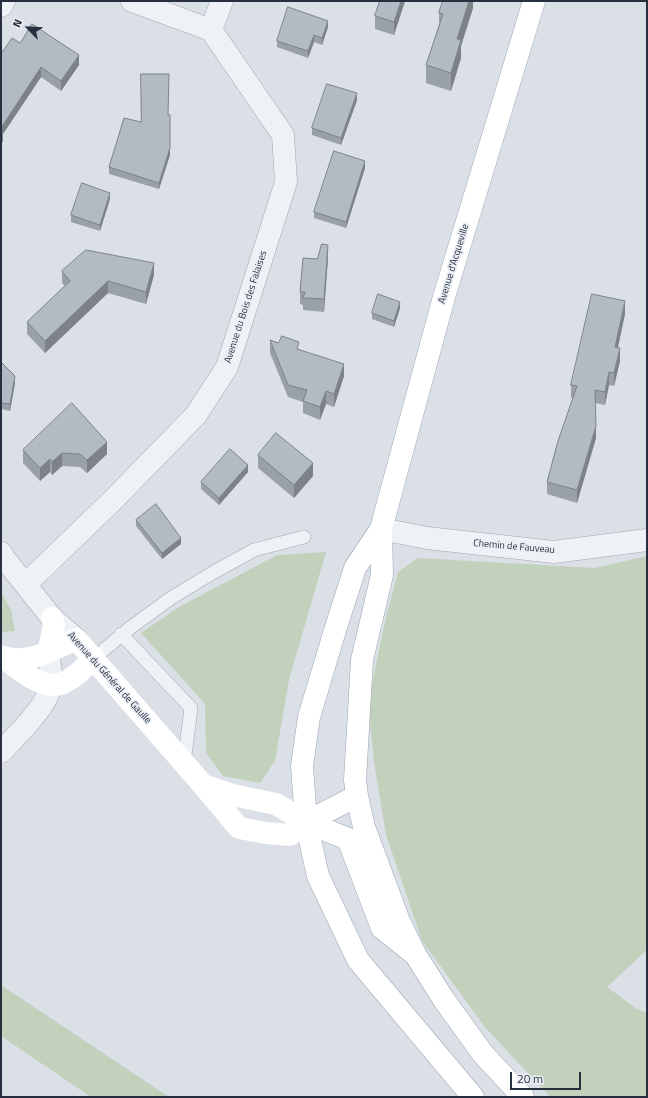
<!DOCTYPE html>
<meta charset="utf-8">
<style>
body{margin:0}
#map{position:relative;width:648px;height:1098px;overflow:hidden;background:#dbe0e7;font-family:"Titillium Web",sans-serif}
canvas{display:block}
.frame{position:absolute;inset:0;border:2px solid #252f3e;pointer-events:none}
.north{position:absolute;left:8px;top:8px;width:40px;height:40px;-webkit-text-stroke:3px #ebeff5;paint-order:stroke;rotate:294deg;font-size:11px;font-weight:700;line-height:16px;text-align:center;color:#252f3e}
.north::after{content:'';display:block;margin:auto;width:14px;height:18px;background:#252f3e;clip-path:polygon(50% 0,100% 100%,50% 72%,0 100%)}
.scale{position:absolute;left:510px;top:1072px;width:71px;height:18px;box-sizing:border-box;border:2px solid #252f3e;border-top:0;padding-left:5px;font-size:12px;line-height:14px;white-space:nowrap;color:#252f3e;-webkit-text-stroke:3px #ebeff5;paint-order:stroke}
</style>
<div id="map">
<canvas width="648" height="1098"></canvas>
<div class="frame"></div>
<div class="north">N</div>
<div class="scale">20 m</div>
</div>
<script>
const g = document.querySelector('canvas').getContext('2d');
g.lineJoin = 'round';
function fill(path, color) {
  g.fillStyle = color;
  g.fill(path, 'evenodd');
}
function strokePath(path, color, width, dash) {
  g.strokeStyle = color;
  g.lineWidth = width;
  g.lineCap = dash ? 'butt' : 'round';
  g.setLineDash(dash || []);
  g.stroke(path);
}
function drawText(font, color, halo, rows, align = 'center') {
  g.font = font + ' "Titillium Web",sans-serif';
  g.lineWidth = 3.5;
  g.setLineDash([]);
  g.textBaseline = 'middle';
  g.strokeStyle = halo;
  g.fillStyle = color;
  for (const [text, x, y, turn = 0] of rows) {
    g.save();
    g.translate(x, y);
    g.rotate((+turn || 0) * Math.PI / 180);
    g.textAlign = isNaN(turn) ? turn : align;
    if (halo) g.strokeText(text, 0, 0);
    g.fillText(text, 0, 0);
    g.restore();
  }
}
fill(new Path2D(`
 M326 552 289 680 275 761 260 783 223 776 206 753 205 704 141 633 179 607 277 555Z
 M647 556V950L607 987 637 1009 647 1013V1097H550L485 1027 422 941 386 835 374 762 368 702 387 613 398 572 418 558 595 568Z
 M1 592 11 610 15 631 1 632Z
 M1 985 169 1097H91L1 1036Z`), '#c2d1bc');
const lane = new Path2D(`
 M121 634 191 708 184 763
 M94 658 130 628 171 598 214 572 254 550 304 537`);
const street = new Path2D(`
 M132 1 211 30
 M1 6 4 1
 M381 529 427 538 554 552 647 540
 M1 553 4 558 52 618 76 639
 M26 584 113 500 196 415 227 367 286 182 283 135 211 30 222 1
 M1 752C16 736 46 708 51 686 53 675 49 662 48 652`);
const primary = new Path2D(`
 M381 529 355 568 336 627 309 717 302 766 306 822 318 876 358 960 473 1097
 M306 822 348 839 382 928 412 952
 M306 822 357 796
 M523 1097 483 1054 444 1000 415 954 399 921 364 827 357 796 355 780 362 660 382 575 381 529 444 297 534 1`);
strokePath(lane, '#a1a7b1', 14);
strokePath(street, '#a1a7b1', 23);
strokePath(primary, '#9aa5b3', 23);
strokePath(lane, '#eef1f5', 13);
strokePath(street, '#eef1f5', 22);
strokePath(new Path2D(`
 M48 652 54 626 52 618
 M3 657C30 665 53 649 76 639L203 785 239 828 266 833 290 835 306 822 276 804 232 795 203 785
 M3 657C18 669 45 693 65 682 76 677 85 667 94 658`), '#fff', 22);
strokePath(primary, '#fff', 22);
fill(new Path2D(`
 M380 1H405L394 35 375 29V16Z
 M473 1V8L461 46V58L451 91 426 83V65L439 25V13Z
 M328 27 322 45 314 42 308 58 277 47V41Z
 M20 43 79 65 61 91 41 77 3 134V141L1 145V54Z
 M357 100 341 145 312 135V128Z
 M168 115 170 155 159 189 109 174V167L141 122Z
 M365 168 346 228 314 218V212Z
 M110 199 100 231 71 222V215Z
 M328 258 324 312 303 310V305L300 304V292L317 259Z
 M62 271 154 275 146 304 108 293 45 353 27 334V322L65 286 62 283Z
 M400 308 394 327 372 319V313Z
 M625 314 618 347 620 361 614 386 609 385 605 405 595 403 596 438 577 503 547 494V482L573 398 571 397V385Z
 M270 340 299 349 344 376 334 407 326 404 320 420 303 413V402L288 397 270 353Z
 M1 362 15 383 10 411 1 409Z
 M23 450 107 454 87 473 80 467 62 466 52 475 50 472 40 481 23 463Z
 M258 455 313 476 294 498 258 468Z
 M248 472 219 505 201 489V482Z
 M136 520 181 544 162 559 136 526Z`), '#99a0a9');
fill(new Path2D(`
 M401 1H405L394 35V22Z
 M469 1H473V8L461 46V58L451 91V73L457 39Z
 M328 21V27L322 45V38Z
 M314 35V42L308 58V51Z
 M79 55V65L61 91V81Z
 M41 67V77L3 134V141L1 145V128Z
 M357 93V100L341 145V138Z
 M170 115V155L159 189V183Z
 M365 161V168L346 228V222Z
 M110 193V199L100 231V225Z
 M328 245V258L324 312V299Z
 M154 263V275L146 304V292Z
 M108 281V293L45 353V341Z
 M625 301V314L615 360V347Z
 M400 302V308L394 327V321Z
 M620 348V361L614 386V373Z
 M344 364V376L334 407V394Z
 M609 372V385L605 405V392Z
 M15 376V383L10 411V404Z
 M326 391V404L320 420V407Z
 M596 426V438L577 503V490Z
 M107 442V454L87 473V460Z
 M62 453V466L52 475V462Z
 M50 459V472L40 481V468Z
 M313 463V476L294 498V485Z
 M248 465V472L219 505V498Z
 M181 538V544L162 559V553Z`), '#7d8289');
const building = new Path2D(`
 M380 1H401L394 22 375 16Z
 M443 1H469L457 39 461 40 451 73 426 65 443 14 439 13Z
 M288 7 328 21 322 38 314 35 308 51 277 41Z
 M32 24 79 55 61 81 41 67 1 128V54L12 38 20 43Z
 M141 74H169L168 115H170V148L159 183 109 167 124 118 141 122Z
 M327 84 357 93 341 138 312 128Z
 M334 151 365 161 346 222 314 212Z
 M82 183 110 193 100 225 71 215Z
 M322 244 328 245 324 299 303 298 305 292H300L303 258 317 259Z
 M86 250 154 263 146 292 108 281 45 341 27 322 70 281 62 271Z
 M378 294 400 302 394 321 372 313Z
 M592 294 625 301 615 347 620 348 614 373 609 372 605 392 595 390 596 426 577 490 547 482 558 441 577 386 571 385Z
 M282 336 299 342 297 349 344 364 334 394 326 391 320 407 303 401 307 390 288 385 270 340 278 343 279 342Z
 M1 362 15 376 10 404 1 403Z
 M72 403 107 442 87 460 80 454 62 453 52 462 50 459 40 468 23 450Z
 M276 433 313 463 294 485 258 455Z
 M230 449 248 465 219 498 201 482Z
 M156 504 181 538 162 553 136 520Z`);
fill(building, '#b2bac4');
strokePath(building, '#7d8289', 1);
drawText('10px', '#252f3e', '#ebeff5', [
 ["Avenue d'Acqueville",454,264,-73],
 ["Avenue du Bois des Falaises",246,307,-72],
 ["Chemin de Fauveau",514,547,5],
 ["Avenue du Général de Gaulle",109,678,48]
]);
</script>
